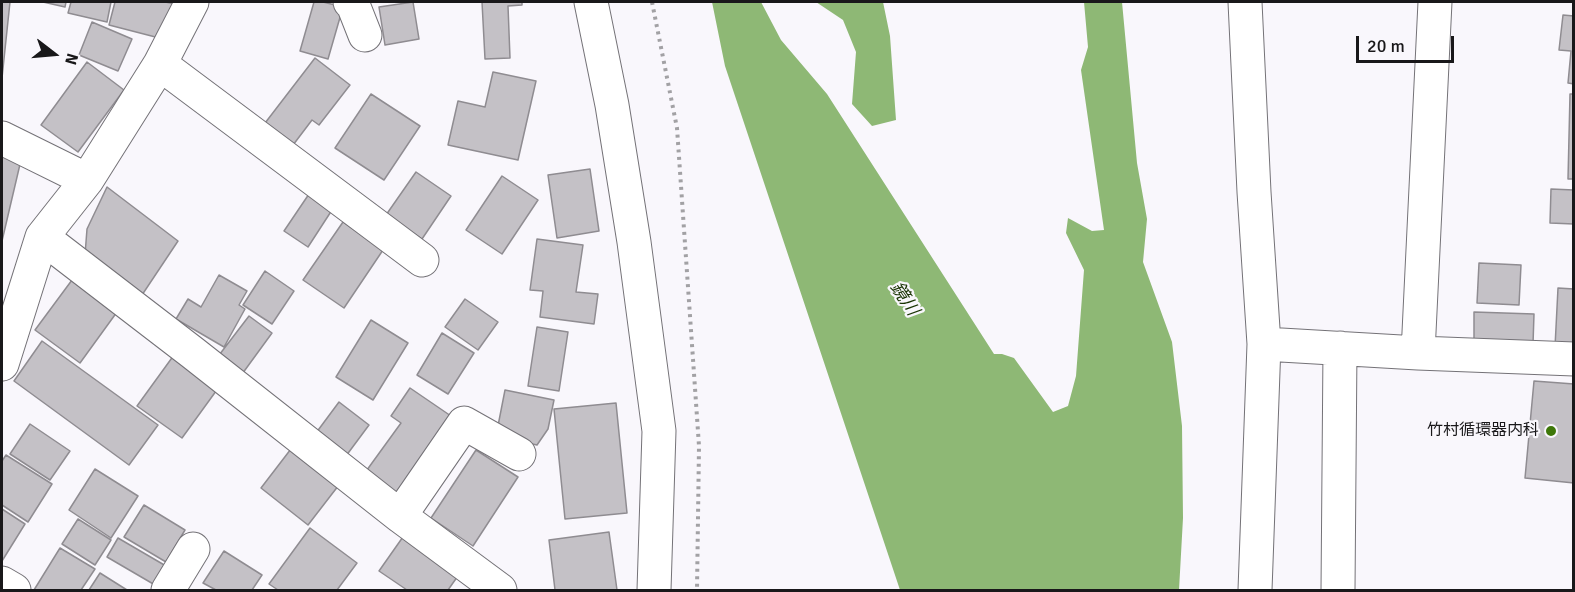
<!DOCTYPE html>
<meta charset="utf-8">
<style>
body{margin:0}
#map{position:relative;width:1575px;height:592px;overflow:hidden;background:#f9f7fc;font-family:Signika,sans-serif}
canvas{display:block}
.frame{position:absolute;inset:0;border:3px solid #19181a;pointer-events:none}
.north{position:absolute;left:24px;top:24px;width:60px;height:60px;-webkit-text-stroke:4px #f9f7fc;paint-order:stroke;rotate:106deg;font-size:16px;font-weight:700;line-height:24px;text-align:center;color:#19181a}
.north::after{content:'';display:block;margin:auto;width:21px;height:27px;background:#19181a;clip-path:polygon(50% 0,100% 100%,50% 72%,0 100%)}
.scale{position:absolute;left:1356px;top:36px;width:98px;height:27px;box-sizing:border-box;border:3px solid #19181a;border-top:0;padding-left:8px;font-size:18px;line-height:21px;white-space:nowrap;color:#19181a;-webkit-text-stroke:4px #f9f7fc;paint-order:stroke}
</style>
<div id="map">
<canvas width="1575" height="592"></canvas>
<div class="frame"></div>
<div class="north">N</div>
<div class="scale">20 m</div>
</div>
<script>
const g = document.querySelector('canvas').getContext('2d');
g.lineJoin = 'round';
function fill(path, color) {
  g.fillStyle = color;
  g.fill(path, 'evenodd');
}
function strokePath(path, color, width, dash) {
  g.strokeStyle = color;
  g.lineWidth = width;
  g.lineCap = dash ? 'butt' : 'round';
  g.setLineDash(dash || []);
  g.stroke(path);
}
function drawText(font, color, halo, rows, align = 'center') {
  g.font = font + ' Signika,"Noto Sans JP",sans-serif';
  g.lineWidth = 4.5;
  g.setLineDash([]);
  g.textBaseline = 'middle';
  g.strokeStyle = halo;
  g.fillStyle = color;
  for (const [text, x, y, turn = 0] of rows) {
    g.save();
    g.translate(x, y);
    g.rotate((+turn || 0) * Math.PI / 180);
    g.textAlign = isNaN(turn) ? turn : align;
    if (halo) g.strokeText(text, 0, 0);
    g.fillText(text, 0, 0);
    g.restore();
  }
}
fill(new Path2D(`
 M712 2H761L781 40 827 94 994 354H1002L1014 358 1053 412 1068 406 1076 376 1084 270 1066 233 1068 218 1092 231 1104 230 1081 70 1088 47 1084 2H1122L1137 163 1147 219 1143 262 1172 342 1182 426 1183 518 1179 590H900L725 66Z
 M816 2H883L890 36 896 120 872 126 852 104 856 52 843 20Z`), '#8eb875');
const building = new Path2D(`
 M2 2H10L2 78Z
 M43 2H66L65 7Z
 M71 2H111L107 22 68 13Z
 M115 2H165L176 4 167 40 109 25Z
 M314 2H323L343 7 328 59 300 51Z
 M413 2 419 39 385 45 379 7Z
 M482 2H522V5L508 6 510 58 485 59Z
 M1563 15 1574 16V84L1568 83 1571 51 1559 50Z
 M92 22 132 39 118 71 79 55Z
 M315 58 350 85 319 125 312 120 290 149 262 127Z
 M87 62 124 90 78 152 41 125Z
 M493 72 536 81 518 160 448 145 458 101 485 107Z
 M371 94 420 126 384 180 335 148Z
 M1570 94H1574V179H1568Z
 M2 155 21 160 2 241Z
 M590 169 599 231 557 238 548 175Z
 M416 172 451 196 422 239 386 215Z
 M502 176 538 200 502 254 466 230Z
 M107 187 178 241 138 301 85 255 87 229Z
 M1551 189 1574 190V224L1550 223Z
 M309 194 332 210 308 247 284 231Z
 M343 222 383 250 344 308 303 280Z
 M537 239 583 245 576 292 598 294 594 324 540 317 543 291 530 290Z
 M1479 263 1521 265 1519 305 1477 303Z
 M265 271 294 291 272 324 243 305Z
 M219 275 247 291 239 305 245 309 224 347 176 319 188 299 201 307Z
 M72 280 117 312 80 363 35 330Z
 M1558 288 1574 289V347H1555Z
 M465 299 498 322 478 350 445 327Z
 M1474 312 1534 314 1533 344 1474 343Z
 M249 316 272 333 237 381 213 363Z
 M371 320 408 343 373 400 336 377Z
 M537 327 568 332 559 391 528 386Z
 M442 333 474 353 448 394 417 375Z
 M42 341 158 425 129 465 14 381Z
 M174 355 219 387 182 438 137 406Z
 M1534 381 1574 384V483L1525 478Z
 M410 388 451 416 395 496 364 474 401 423 391 416Z
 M505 390 554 400 548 429 537 445 496 436Z
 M339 402 369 425 343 460 313 437Z
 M616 403 627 513 565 519 554 409Z
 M30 424 70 451 50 480 10 454Z
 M294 445 342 481 308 525 261 488Z
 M476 450 518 477 473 546 431 518Z
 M6 455 52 484 28 522 2 505V461Z
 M95 469 138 496 111 538 69 510Z
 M144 505 185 530 166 562 124 537Z
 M2 509 25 524 2 561Z
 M78 519 111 540 95 565 62 544Z
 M310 528 357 563 337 590H278L269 584Z
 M609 532 617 590H555L549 540Z
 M405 534 460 573 448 590H407L379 571Z
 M118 538 166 566 155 585 107 557Z
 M60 548 95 569 81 590H34Z
 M224 551 262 575 252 590H216L203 583Z
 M100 573 127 590H89Z`);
fill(building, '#c4c1c6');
strokePath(building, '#8f8c91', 1.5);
const street = new Path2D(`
 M350 2H352L365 35
 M591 2 612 105 634 242 659 431 654 590
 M1245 2 1254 192 1264 344 1255 590
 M160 64 422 260
 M2 138 87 180
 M42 237 193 353 400 516 500 590
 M1264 344 1418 353 1574 359
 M1418 353 1435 2
 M2 364 42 237 87 180 160 64 192 2
 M400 516 464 423 519 454
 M2 583 14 590
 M168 590 193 549
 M1338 590 1340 348`);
strokePath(street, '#747277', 35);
strokePath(new Path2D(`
 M652 2 677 128 699 446 697 590`), '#a2a1a4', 4, [3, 4.5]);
strokePath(street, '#fff', 33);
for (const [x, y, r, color] of [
 [1551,431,6,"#3e7709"]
]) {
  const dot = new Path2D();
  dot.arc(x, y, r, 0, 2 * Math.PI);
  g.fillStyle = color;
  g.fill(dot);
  strokePath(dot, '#f9f7fc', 2);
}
drawText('16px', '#19181a', '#f9f7fc', [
 ["竹村循環器内科",1539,431]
], 'right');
drawText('italic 18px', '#183302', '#f9f7fc', [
 ["鏡川",904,299,56]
]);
</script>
